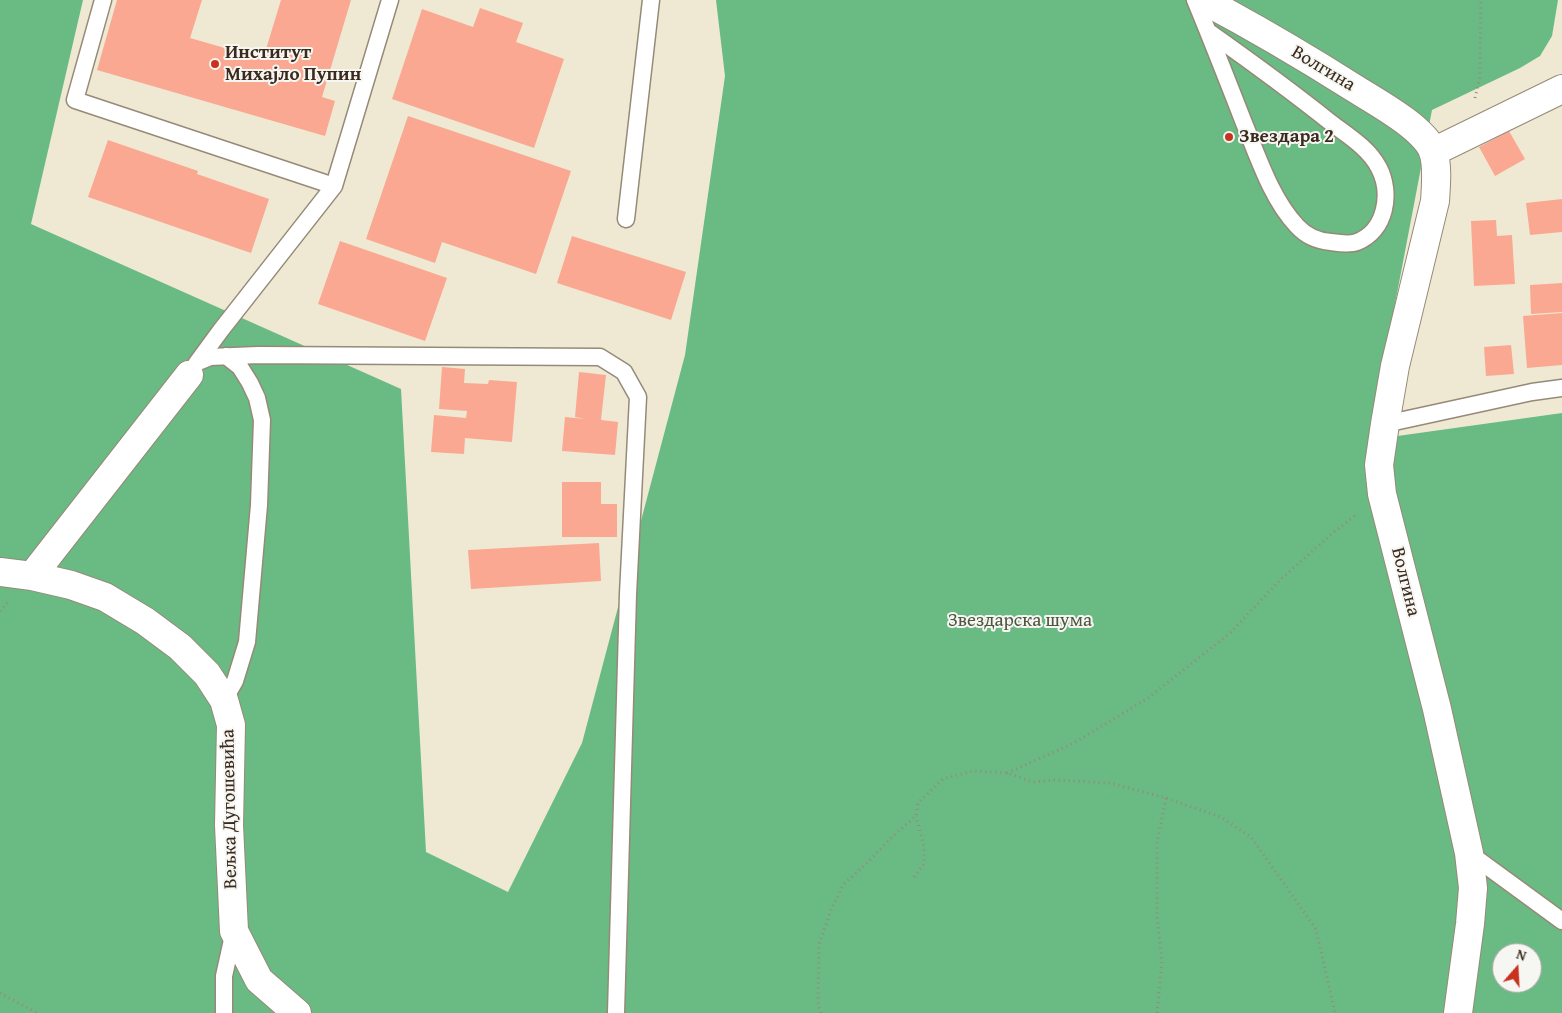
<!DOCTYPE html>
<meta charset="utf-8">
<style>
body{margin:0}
#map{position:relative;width:1562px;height:1013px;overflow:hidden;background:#efe9d3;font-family:"Gentium Book Plus",serif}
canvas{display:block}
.north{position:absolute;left:1492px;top:943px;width:50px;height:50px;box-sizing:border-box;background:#f6f6f2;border:1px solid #aba49d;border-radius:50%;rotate:19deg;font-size:14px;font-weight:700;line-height:20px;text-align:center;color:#3b2a1e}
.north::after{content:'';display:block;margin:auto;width:18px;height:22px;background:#c8321e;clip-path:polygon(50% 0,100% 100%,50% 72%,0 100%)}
</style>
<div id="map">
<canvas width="1562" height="1013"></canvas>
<div class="north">N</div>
</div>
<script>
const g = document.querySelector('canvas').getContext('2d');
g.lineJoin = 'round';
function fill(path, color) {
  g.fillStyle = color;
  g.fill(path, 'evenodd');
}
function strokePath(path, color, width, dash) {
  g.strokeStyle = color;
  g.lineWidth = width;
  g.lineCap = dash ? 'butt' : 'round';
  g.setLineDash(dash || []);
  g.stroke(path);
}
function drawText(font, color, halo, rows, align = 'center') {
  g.font = font + ' "Gentium Book Plus",serif';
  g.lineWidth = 4;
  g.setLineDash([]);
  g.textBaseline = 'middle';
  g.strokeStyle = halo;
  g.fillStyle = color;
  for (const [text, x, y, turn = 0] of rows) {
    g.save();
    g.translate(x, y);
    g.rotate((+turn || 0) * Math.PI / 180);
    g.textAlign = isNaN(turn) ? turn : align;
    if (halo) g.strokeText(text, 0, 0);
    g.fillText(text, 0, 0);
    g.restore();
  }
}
fill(new Path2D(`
 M0 0H83L31 224 401 389 426 852 508 892 582 743 685 355 725 76 716 0H1558L1552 36 1540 56 1520 68 1432 110 1369 440 1562 413V1013H0ZM1502 953H1532V983H1502Z`), '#6aba84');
fill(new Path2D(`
 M117 0H202L190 38 263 59 281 0H351L322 97 335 101 325 136 97 70Z
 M480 8 523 23 516 42 564 59 534 148 392 99 422 9 473 27Z
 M408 116 571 171 536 274 442 242 435 263 366 239Z
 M1509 131 1525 159 1495 176 1479 147Z
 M108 140 198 171 197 174 269 199 251 253 88 197Z
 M1562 199V232L1530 235 1526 203Z
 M1496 220 1497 236 1512 235 1515 284 1474 286 1471 221Z
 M572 236 686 272 671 320 557 283Z
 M340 241 447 278 425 341 318 304Z
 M1562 283V312L1531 314 1530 285Z
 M1562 313V365L1527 368 1523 316Z
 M1511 345 1514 374 1486 376 1484 347Z
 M442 367 465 369 464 383 488 384 489 380 517 382 512 442 465 438 464 454 431 452 434 415 466 418 467 411 439 409Z
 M579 372 606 375 601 420 618 422 615 455 562 451 565 417 585 419 575 417Z
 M562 482H601V504H617V537H562Z
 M599 543 601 581 471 589 468 550Z`), '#faa891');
const service = new Path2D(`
 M103 0 75 100 334 186 390 0
 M1195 0C1212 41 1228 82 1244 123 1258 157 1272 200 1297 226 1306 236 1318 241 1331 242 1338 243 1349 245 1357 242 1386 231 1392 193 1379 168 1369 148 1347 135 1330 122 1290 90 1250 61 1209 32
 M626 219 651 0
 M198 362 210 357 258 355 600 357 624 372 638 397 628 594 616 1013
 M196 364 221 330 334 186
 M1385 424 1532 392 1562 388
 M224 700 235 681 247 642 259 505 262 420 257 398 250 383 240 367 226 356
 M1469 853 1562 921
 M224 1013V976L234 931`);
const minor = new Path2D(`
 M1203 0C1254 27 1305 57 1354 88 1376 102 1423 127 1433 151 1438 165 1436 186 1435 201L1395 366 1385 424 1379 465 1382 494 1437 709 1469 853 1473 888 1470 924 1458 1013
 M1433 152 1562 89
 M0 572 32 576 71 585 105 597 145 621 180 647 207 674 224 700 231 725 229 825 234 931 259 980 297 1013
 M32 576 189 375`);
strokePath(service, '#958a78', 19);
strokePath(minor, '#958a78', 30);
strokePath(new Path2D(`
 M1475 98 1480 77 1481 0
 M0 611 8 602
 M1007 773 1074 743 1148 698 1230 633 1282 578 1334 532 1357 514
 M914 877 924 864V846L916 816
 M0 993 37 1013
 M821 1013 818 1004 819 944 832 908 843 885 865 865 892 837 916 816 918 803 943 779 974 771 1007 773 1033 782 1055 780 1110 783 1166 798 1221 817 1251 837 1316 929 1335 1013
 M1157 1013 1162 961 1157 916V843L1166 798`), '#958a78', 3, [1, 4]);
strokePath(service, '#fff', 16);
strokePath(minor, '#fff', 28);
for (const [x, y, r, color] of [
 [215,64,5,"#c8321e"],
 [1229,137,5,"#c8321e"]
]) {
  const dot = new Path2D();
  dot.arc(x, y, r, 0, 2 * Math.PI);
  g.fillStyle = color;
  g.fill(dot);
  strokePath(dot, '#f6f6f2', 2);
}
drawText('bold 19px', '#3b2a1e', '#f6f6f2', [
 ["Институт",225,53],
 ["Михајло Пупин",225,75],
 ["Звездара 2",1239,137]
], 'left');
drawText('19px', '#3b2a1e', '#f6f6f2', [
 ["Волгина",1323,69,31],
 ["Волгина",1405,582,76],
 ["Вељка Дугошевића",230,809,-91]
]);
drawText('19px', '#4d563e', '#f6f6f2', [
 ["Звездарска шума",1020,621]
]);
</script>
